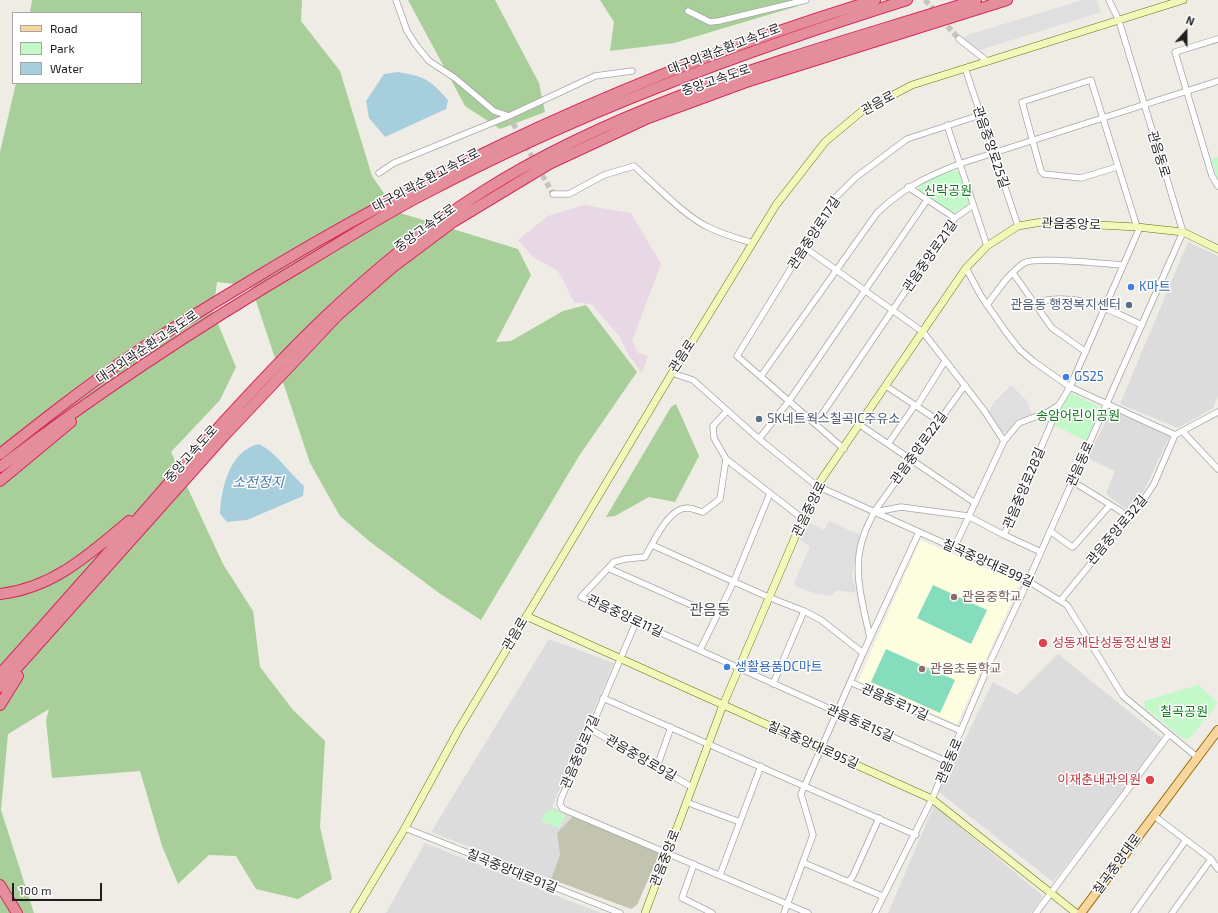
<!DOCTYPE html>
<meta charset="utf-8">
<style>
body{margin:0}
#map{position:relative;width:1218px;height:913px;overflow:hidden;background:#efece5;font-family:"Exo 2",sans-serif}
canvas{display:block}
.legend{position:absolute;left:12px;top:12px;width:130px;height:72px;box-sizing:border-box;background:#fff;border:1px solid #a5a5a5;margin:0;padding:5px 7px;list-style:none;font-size:12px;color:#1f1f1f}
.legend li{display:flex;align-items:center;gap:8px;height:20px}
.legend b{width:20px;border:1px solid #a5a5a5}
.north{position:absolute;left:1166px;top:12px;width:40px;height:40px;-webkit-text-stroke:3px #fff;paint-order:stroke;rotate:21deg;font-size:11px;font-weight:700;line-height:16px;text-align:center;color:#1f1f1f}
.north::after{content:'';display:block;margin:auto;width:14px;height:18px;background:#1f1f1f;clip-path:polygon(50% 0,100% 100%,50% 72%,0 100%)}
.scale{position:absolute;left:12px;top:883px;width:90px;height:18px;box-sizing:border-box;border:2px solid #1f1f1f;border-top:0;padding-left:5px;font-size:12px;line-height:14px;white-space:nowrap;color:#1f1f1f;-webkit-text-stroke:3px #fff;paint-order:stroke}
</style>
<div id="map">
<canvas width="1218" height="913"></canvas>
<ul class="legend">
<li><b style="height:5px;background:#fad69f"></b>Road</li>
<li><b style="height:11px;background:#c3f8c9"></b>Park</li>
<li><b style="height:11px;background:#a6cedc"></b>Water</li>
</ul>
<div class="north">N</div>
<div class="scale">100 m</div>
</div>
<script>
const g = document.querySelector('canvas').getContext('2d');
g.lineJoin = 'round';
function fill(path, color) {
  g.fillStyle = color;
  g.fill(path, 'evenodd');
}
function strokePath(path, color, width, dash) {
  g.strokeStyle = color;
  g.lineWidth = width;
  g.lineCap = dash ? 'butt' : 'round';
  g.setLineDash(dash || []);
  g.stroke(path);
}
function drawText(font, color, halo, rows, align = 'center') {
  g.font = font + ' "Exo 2","Noto Sans KR",sans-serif';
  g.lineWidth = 3;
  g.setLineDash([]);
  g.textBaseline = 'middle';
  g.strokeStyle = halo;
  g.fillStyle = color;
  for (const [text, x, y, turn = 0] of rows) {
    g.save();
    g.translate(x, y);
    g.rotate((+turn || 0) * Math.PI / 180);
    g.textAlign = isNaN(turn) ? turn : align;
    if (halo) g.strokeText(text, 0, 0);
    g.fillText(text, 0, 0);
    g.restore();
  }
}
fill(new Path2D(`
 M1188 242 1218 256V396L1213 408 1178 428 1120 404Z
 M1112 409 1171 433 1133 514 1106 494 1115 471 1087 458Z
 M549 639 614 663 552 807 573 816 557 833 560 855 551 879 431 832Z
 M1058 654 1163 739 1053 882 939 792 993 682 1017 695Z
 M934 805 1043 896 1031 913H888Z
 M425 843 547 892 601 913H386Z`), '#dddcdc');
fill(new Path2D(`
 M584 205 631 213 661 264 632 341 638 353 648 356 642 373 628 354 620 337 591 304 574 302 558 271 533 257 518 240 548 216Z`), '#e8d7e4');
fill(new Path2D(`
 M920 540 1020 583 957 724 858 682Z`), '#fdfedf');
fill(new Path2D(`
 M573 816 654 849 659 855 637 905 631 909 551 879 560 855 557 833Z`), '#c3c4b0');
fill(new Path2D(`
 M32 0H302L301 21 340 71 372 176 397 212 518 249 531 275 496 342 511 341 563 311 586 305 637 372 579 456 481 620 439 593 369 541 340 516 310 463 251 286 217 282 213 312 236 367 220 400 171 452 223 564 253 611 260 667 293 710 325 741 320 827 332 879 298 899 256 889 236 856 209 855 178 884 162 846 140 771 52 778 46 720 49 709 8 734 1 810 34 913H0V152L16 83H141V13H30Z
 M408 0H495L539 83 545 112 500 129 465 106Z
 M600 0H792L798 6 674 43 610 51 614 22Z
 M676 404 699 456 675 502 649 497 615 516 606 517 671 407Z`), '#a8ce9a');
fill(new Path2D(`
 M1218 157V179L1211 159Z
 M953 170 959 172 969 200 967 206 952 214 918 190 919 183Z
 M1071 393 1098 406 1100 411 1086 441 1054 425 1065 400Z
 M1199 685 1218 703 1190 738 1184 739 1145 708 1144 701Z
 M551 809 566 815 559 828 541 821 544 814Z`), '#c3f8c9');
fill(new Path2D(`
 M933 585 987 610 971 644 917 618Z
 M886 649 955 680 940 713 871 682Z`), '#85ddbe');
fill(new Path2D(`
 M1083 0H1096L1101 12 977 51 963 39 967 35Z
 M1011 385 1026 400 1032 414 1016 420 1007 432H1002L988 413 994 402Z
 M829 521 860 535 852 575 856 593 837 590 832 596 817 594 797 587 794 583 810 546 800 540 808 522 824 530Z`), '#dfdfdf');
fill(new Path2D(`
 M398 72C426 77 429 79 448 100L446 109 385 137 369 118 366 101 384 74Z
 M259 444C278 454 288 472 304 486L303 496 247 520 227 522 220 514C221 488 230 450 259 444Z`), '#a6cedc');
strokePath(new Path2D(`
 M925 0 937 13
 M942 20 959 39
 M509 116 553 194`), '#c5c3bd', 5.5, [5.5, 3]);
const street = new Path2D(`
 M396 0 407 31 416 45 429 61 455 78 494 111 509 116
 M688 11 710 22 719 21 806 0
 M959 39 987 61
 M1218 39 1175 52 1212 176 1218 186
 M965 68 1018 226
 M947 125 987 246
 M1117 167 1081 178 1044 174 1041 171 1022 102 1091 80 1137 227
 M379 173 394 163 509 116 595 76 632 71
 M908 187 955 218
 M553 194H569L604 175 634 166C653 183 684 215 706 226 721 234 736 238 753 243
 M804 247 923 332 983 409 1004 441
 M966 268 981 296 1006 332 1020 350 1033 361 1070 387 1175 435
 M1013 273 1052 328 1086 352
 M1034 303C1075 291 1106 308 1142 325
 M987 305C998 290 1009 273 1024 263 1035 256 1106 264 1123 265
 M672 373 693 380 759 439 817 486 1028 581 1067 605 1123 696 1197 757
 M761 376 877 213C903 188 926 177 959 164L1218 81
 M886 386 939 421
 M917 406 945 361
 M727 411 713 426 714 438 726 459 720 499 703 512C698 511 692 508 687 508 668 508 653 543 645 557L625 559 614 562 581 597 948 762
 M816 423 955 218 972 206
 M860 425 975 503
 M1183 432 1218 469
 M759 439 789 401 927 200
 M888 444 915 405
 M844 449 737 356 833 200 855 178 907 139 980 115
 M726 459 803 519
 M1072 481 1130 517
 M875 512 901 507 968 516 1004 535 1041 552
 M1050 531 1072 547 1074 546 1110 505
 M1004 535 1059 405
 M652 545 768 597 804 611 821 620 863 653 801 794 813 835 784 913
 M954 548 1004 441 1019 423 1048 412 1059 405 1070 387 1140 227
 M608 568 716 616
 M1061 600 1146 496 1154 484 1175 435 1218 412
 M636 622 561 799 560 804 563 809 808 913
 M870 638C863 605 851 568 864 535 866 527 871 520 874 512L965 385
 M700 650 734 581 770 493
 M863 653 919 532
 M850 682 961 731
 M773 684 804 611
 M603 698 916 835
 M590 729 692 787
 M657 767 671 727
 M686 802 740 822
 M1153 815 1211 859
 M405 828 620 913
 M804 863 882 896
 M694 864 682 898 712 913
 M720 875 761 766
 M849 881 853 876 879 818
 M875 913 932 799 990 662 1028 581 1183 232 1119 21 1109 0
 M1036 913 1169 734
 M1134 913 1186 840
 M1172 913 1211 859 1218 869`);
const secondary = new Path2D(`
 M526 616 932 799 1076 913
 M354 913 405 828 459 729 672 373 692 342 776 205 825 142 862 111 912 85 1183 0
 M645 913 723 705 817 486 966 268 987 246 1018 226 1042 222 1137 227 1183 232 1218 249`);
const primary = new Path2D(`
 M1081 913 1218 730`);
const highway = new Path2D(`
 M0 454C43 420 86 386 132 355 166 332 202 310 237 289 436 166 651 68 875 0
 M0 467C97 393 199 326 304 264 344 240 383 215 424 194 577 113 742 52 907 0
 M0 481 71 422
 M0 594C53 588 90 554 129 521
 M0 674C61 606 122 537 182 468 273 366 366 265 482 192 632 97 809 53 976 0
 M0 687 224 436 338 315 393 267 453 222 549 164 648 118 746 82 1007 0
 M0 705 18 676
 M0 885 17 913`);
strokePath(street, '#a6a6a6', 7);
strokePath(secondary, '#647407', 8);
strokePath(primary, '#966a03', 10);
strokePath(highway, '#d7285e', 12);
strokePath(street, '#fff', 5.5);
strokePath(secondary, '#f3f8ba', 7);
strokePath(primary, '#fad69f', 8);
strokePath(highway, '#e58e9b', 10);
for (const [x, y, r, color] of [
 [1131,287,4,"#3f7fe0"],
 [1129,305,4,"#5c6f8a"],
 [1066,377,4,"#3f7fe0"],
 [759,419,4,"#5c6f8a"],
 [954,597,4,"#8d6e63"],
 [1043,643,5,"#e0444e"],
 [727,667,4,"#3f7fe0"],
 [922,669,4,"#8d6e63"],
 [1150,780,5,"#e0444e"]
]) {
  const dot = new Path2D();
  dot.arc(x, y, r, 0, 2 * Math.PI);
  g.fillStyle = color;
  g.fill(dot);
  strokePath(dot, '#fff', 1.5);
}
drawText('13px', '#1f1f1f', '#fff', [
 ["대구외곽순환고속도로",724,49,-21],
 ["중앙고속도로",716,80,-19],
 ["관음로",878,103,-29],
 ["관음중앙로25길",991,147,71],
 ["관음동로",1159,154,73],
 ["대구외곽순환고속도로",426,180,-28],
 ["관음중앙로",1071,224,2],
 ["중앙고속도로",425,228,-36],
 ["관음중앙로17길",814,233,-57],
 ["관음중앙로21길",930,256,-55],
 ["대구외곽순환고속도로",147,347,-34],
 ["관음로",682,356,-57],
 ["관음중앙로22길",919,448,-54],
 ["중앙고속도로",191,454,-48],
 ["관음동로",1080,464,-66],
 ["관음중앙로28길",1024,488,-67],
 ["관음중앙로",809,509,-64],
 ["관음중앙로32길",1117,530,-50],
 ["칠곡중앙대로99길",988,563,24],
 ["관음중앙로11길",625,616,25],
 ["관음로",515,634,-59],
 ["관음동로17길",895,702,24],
 ["관음동로15길",860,723,24],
 ["칠곡중앙대로95길",813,745,24],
 ["관음중앙로7길",580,752,-67],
 ["관음중앙로9길",641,758,30],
 ["관음동로",949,761,-67],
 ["관음중앙로",665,858,-69],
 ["칠곡중앙대로",1117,864,-54],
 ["칠곡중앙대로91길",512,871,22]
]);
drawText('13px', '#0e7b1b', '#fff', [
 ["신락공원",948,191],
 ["송암어린이공원",1078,416],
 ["칠곡공원",1184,712]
]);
drawText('13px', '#366cbe', '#fff', [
 ["K마트",1139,287],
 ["GS25",1074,377],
 ["생활용품DC마트",735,667]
], 'left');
drawText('13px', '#4e5e75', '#fff', [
 ["관음동 행정복지센터",1121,305],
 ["SK네트웍스칠곡IC주유소",767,419,"left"]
], 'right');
drawText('13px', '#785e54', '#fff', [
 ["관음중학교",962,597],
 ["관음초등학교",930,669]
], 'left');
drawText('13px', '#be3a42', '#fff', [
 ["성동재단성동정신병원",1052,643],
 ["이재춘내과의원",1141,780,"right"]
], 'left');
drawText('italic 14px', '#4d79ac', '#fff', [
 ["소전정지",258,482]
]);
drawText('15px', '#525252', '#fff', [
 ["관음동",710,610]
]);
</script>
